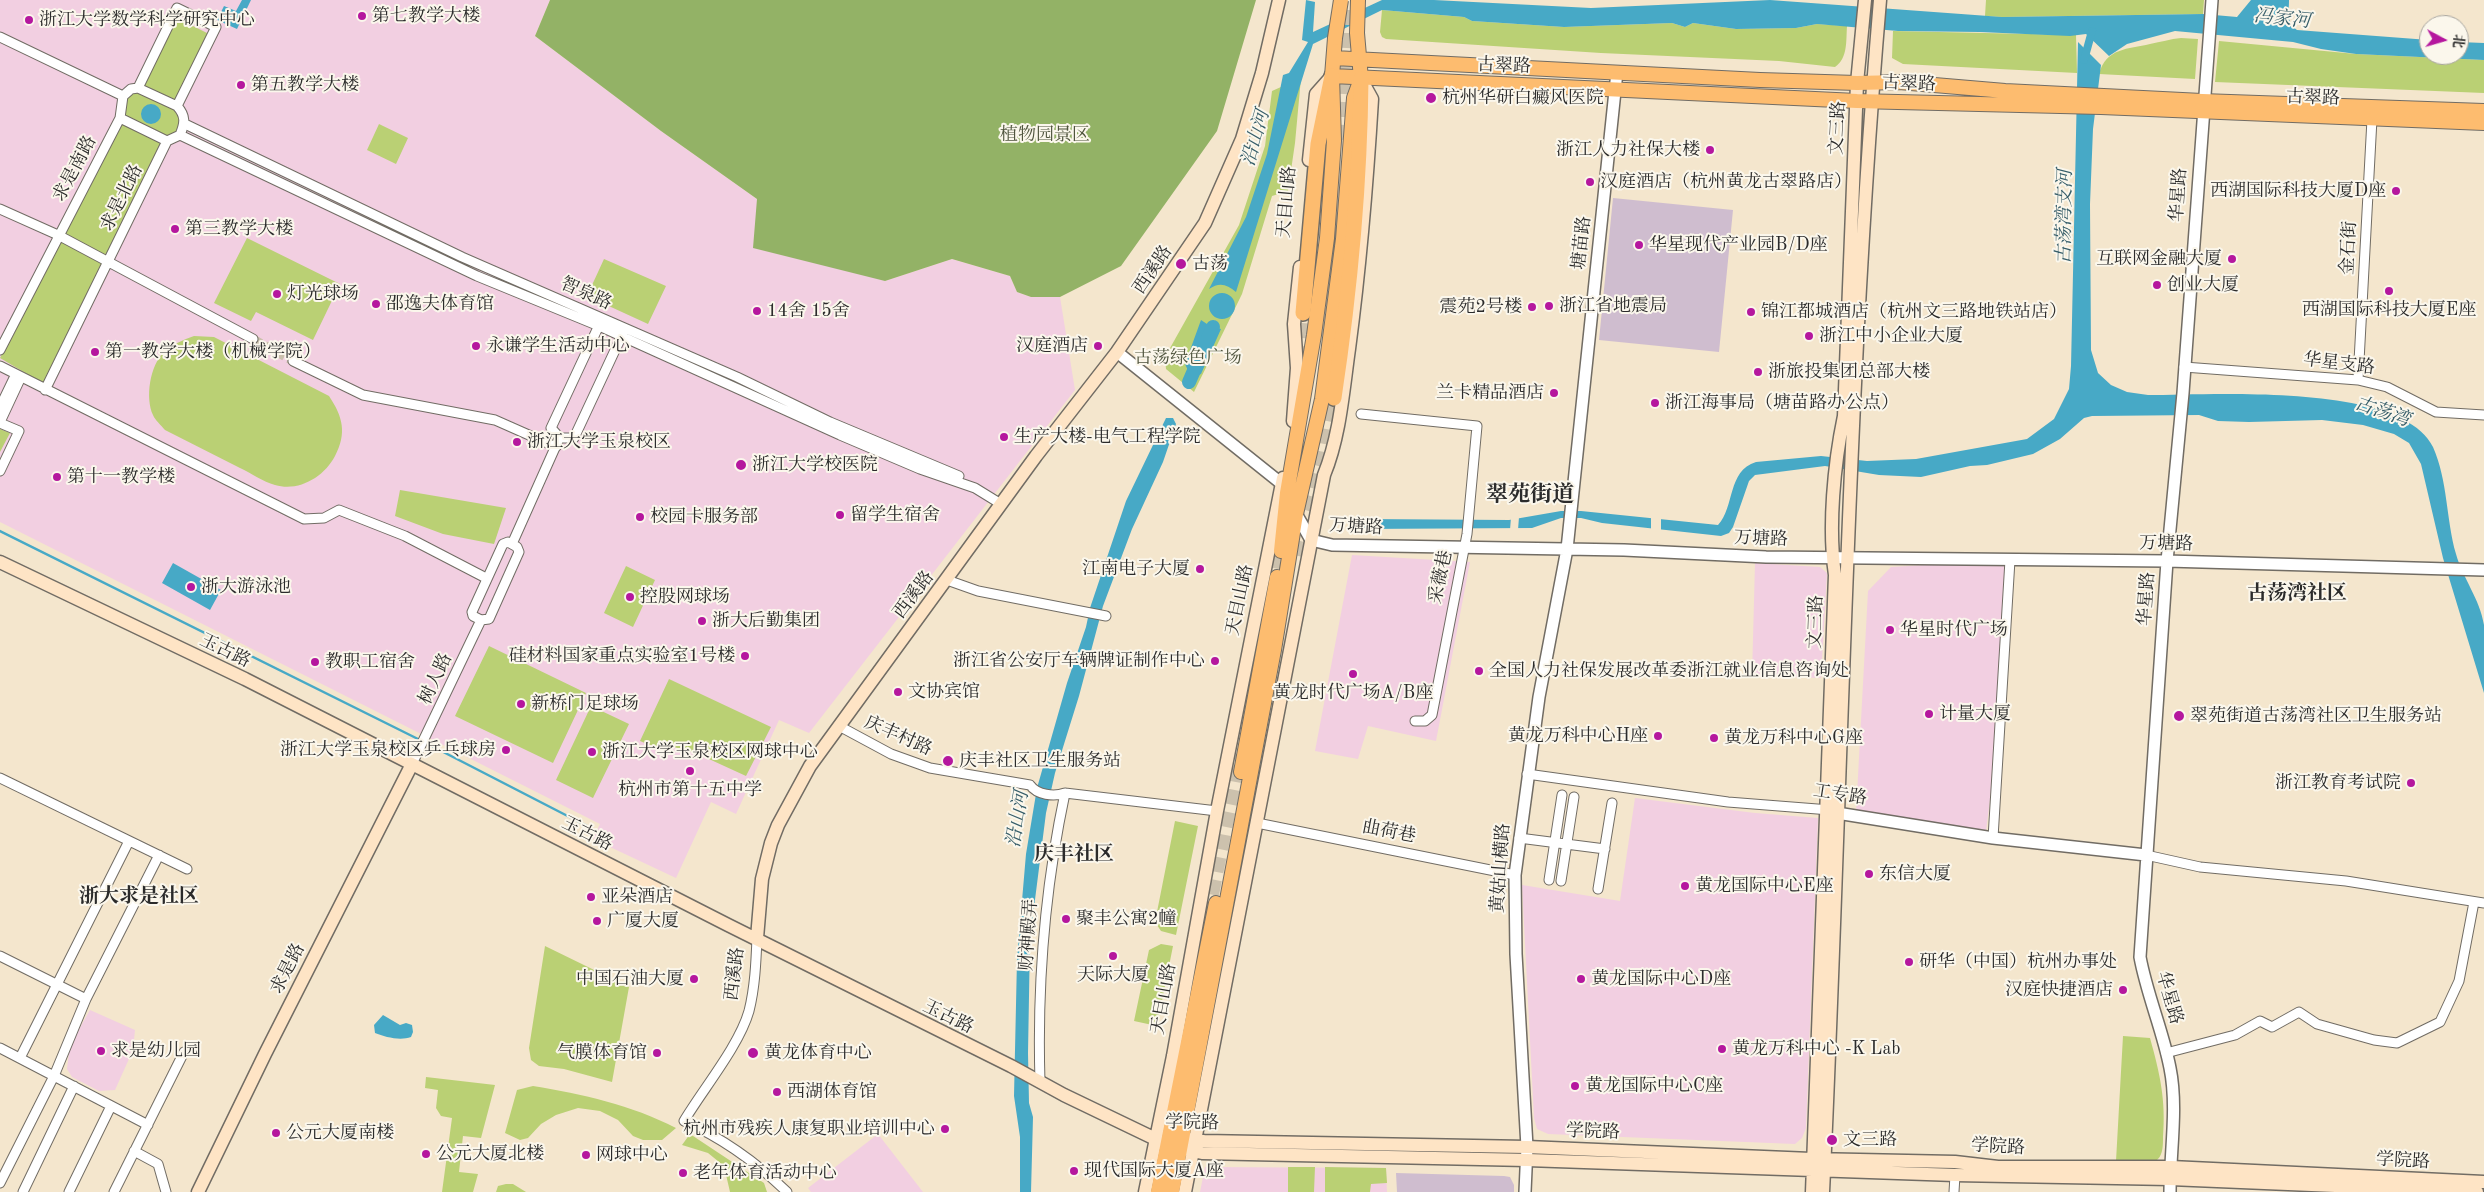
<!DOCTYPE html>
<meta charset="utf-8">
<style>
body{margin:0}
#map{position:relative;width:2484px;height:1192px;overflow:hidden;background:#f4e6cd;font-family:"Old Standard TT","Noto Serif SC",serif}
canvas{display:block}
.north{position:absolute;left:2419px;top:15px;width:50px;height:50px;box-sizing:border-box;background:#fbf7ec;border:1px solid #a8a59f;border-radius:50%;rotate:96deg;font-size:14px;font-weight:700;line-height:20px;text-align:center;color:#2b2b2b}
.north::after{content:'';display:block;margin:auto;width:18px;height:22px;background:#b5179e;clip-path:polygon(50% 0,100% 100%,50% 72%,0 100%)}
</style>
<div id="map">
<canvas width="2484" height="1192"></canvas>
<div class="north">北</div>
</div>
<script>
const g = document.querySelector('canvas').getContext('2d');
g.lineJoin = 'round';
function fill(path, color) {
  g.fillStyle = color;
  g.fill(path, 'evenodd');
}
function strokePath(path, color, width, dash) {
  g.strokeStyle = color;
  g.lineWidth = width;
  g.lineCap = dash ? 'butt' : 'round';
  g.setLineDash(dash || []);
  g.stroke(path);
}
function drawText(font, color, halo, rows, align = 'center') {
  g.font = font + ' "Old Standard TT","Noto Serif SC",serif';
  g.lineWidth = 4;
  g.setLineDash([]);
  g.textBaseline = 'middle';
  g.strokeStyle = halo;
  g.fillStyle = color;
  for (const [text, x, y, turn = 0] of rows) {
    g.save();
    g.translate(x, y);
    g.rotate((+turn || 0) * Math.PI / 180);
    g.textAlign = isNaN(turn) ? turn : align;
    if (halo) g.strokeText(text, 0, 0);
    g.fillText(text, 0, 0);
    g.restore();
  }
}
fill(new Path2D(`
 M0 0H550L535 36 661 131 757 199 885 281 952 259 1010 276 1017 292 1031 297H1060L1075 390 809 733 779 720 736 814 711 802 676 878 593 839 600 824 0 522Z
 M1352 555 1470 562 1436 741 1368 726 1358 759 1315 751Z
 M2010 560 1998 737 1986 831 1856 813 1868 591 1891 567Z
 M1755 563 1820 567 1827 573 1821 678 1752 676Z
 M1635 798 1755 813 1818 818 1806 1128 1802 1138 1795 1144 1548 1134 1537 1129 1534 1118 1522 885 1620 901Z
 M90 1010 135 1030 133 1050 115 1090 99 1091 72 1077 67 1069 69 1052 74 1038Z
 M878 1134 923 1192H811L808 1188Z
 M1205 1167 1386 1168 1387 1192H1200Z`), '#f2cfe1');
fill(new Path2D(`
 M1613 198 1733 210 1719 352 1599 340Z
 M1396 1173 1504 1176 1510 1177 1514 1185V1192H1397Z`), '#cfbdcf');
fill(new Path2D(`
 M1986 0H2204L2203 14 2002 17 1985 16Z
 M1382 10 1464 17 1472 21 1564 27 1672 23 1685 27 1693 23 1736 29 1796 28 1817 24 1847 26C1846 41 1848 58 1835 67L1779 61 1601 53 1386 39 1382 37 1380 32Z
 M175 17 209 34 176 101 143 85Z
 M1893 31 2076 35 2077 73 1903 64 1892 58Z
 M2181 38 2198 39 2195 79 2099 74C2106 48 2128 49 2150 44 2161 42 2170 39 2181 38Z
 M2219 41 2356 54 2484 60V93L2215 82Z
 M1301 78 1295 143 1288 191 1272 196 1242 294 1194 392 1166 369 1165 357 1239 225 1265 146 1272 91Z
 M138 91 176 109 181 114 178 132 167 138 123 117 127 96Z
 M121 123 161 143 107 256 62 233Z
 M379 124 408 138 396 164 367 150Z
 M247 238 340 284 313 340 256 312 251 321 214 303Z
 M60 241 102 263 44 384 0 358Z
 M604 259 666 286 648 324 587 296Z
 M194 336 214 337 329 396C343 417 347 433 335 456 324 477 299 492 275 485 263 482 251 473 240 468 215 455 190 443 165 430 161 425 155 420 153 415 145 398 150 365 164 352 173 344 183 340 194 336Z
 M0 429 10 433 0 452Z
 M400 490 506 508 494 544 443 534 395 516Z
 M626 566 655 580 633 627 604 613Z
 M489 646 586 693 553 763 455 716Z
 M669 679 771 727 746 776 698 754 674 747 669 753 640 741Z
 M591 706 629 724 593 798 556 780Z
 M1175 821 1198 826 1176 935 1161 931 1155 922Z
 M1161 944 1173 946 1157 1026 1134 1021 1149 950Z
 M545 946 629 987 612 1082 564 1069 539 1066 531 1060 529 1048Z
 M2123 1036 2150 1038C2160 1074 2166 1100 2163 1137 2163 1145 2163 1154 2158 1159 2150 1167 2127 1162 2116 1161Z
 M426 1077 495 1085 481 1138 463 1136 459 1172 478 1174 473 1192H442L452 1118 441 1116 436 1108 438 1090 425 1088Z
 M533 1086C583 1094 631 1105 676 1128L662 1140H643L633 1136 618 1120 600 1111 578 1108 556 1115 541 1124 528 1138 520 1140 505 1133 517 1090Z
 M690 1134 764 1183 767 1192H730L724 1166 708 1153 682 1145Z
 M1288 1167H1315L1314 1192H1288Z
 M1325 1167 1386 1168 1387 1183 1371 1184 1370 1192H1325Z
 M506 1184H513L526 1192H496L498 1186Z`), '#bad074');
fill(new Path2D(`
 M550 0H1256L1217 131 1121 266 1060 297H1031L1017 292 1010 276 952 259 885 281 753 248 757 199 661 131 535 36Z`), '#93b266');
fill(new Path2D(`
 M242 0H251L237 29 217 20 224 6 236 11Z
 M1306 0 1315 2 1313 32 1382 0H1434L1591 8 1770 0 2002 17 2203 14 2237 17 2251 0H2289C2289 12 2286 22 2297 30L2429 40V55H2459V42L2484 43V60L2356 54 2321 49 2293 42 2175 31 2127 44 2109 56 2086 34 2070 36 1980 32 1898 31 1817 24 1796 28 1736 29 1693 23 1685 27 1672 23 1564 27 1472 21 1464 17 1382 10 1313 44 1236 292C1227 284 1219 282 1209 289L1246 217 1267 154 1283 75 1289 73 1308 42 1302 40Z
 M2078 42 2101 65 2093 129 2090 204 2091 350 2098 373 2111 385 2127 392 2148 395C2211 395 2402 382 2433 447 2448 481 2446 519 2456 554 2463 579 2480 599 2484 625 2484 646 2484 671 2484 693L2443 558 2421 464 2409 443 2394 434 2363 425 2322 420 2249 422 2218 421 2199 415 2092 416 2084 418 2060 439 2033 454 1987 465 1970 466 1921 477 1879 475 1825 466 1755 475 1749 481 1733 527 1729 533 1721 536 1602 523 1581 518H1561L1532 528 1358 529 1357 527 1359 521 1364 519 1509 520 1561 511H1581L1718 525C1735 507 1727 471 1756 462L1821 456 1867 461 1916 459 2027 439 2054 419 2069 389 2071 366Z
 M141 114a10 10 0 1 1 20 0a10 10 0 1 1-20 0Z
 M1209 306a13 13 0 1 1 26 0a13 13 0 1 1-26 0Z
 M1201 320 1210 326 1221 329 1201 374 1191 377 1185 364Z
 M1166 418H1173L1176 424 1163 462 1132 529 1103 606 1079 696 1055 773 1046 813 1030 939 1028 1053 1029 1103 1033 1117 1031 1192H1020V1137L1014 1096 1017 959 1026 854 1037 788 1067 683 1086 627 1090 608 1126 501Z
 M173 563 221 590 210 610 162 583Z
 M383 1015 400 1025 406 1023 412 1025 413 1032 411 1037C400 1041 385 1037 375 1033L374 1025Z`), '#47a9c6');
fill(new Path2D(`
 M1511 517H1519L1518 530H1510Z
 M1651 518H1661V532L1651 531Z`), '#f4e6cd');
strokePath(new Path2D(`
 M0 531 420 740 587 826`), '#47a9c6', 2.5);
strokePath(new Path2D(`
 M2084 60 2092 31`), '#47a9c6', 8);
strokePath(new Path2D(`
 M1189 382 1213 327`), '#47a9c6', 14);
strokePath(new Path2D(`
 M253 339 293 361`), '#ccc1ad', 9, [9, 4.5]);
strokePath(new Path2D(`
 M1344 140 1351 9
 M1300 361 1303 313
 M1295 555 1322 461 1334 398
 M1271 591 1281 537
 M1207 917 1239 756`), '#ccc1ad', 15, [15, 8]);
const minor = new Path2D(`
 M0 37 123 96
 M138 88 177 106
 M120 118 167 141
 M185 124 462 257 737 377 830 422 959 476
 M180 135 477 276 599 326 840 435 920 469 975 488 1001 504
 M0 209 58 235 253 339
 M601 321 551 428 560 438H574L623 333
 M0 350 120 118 123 96 131 89 138 88 177 8 216 27 177 106C186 116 185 123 180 135L167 141 45 390
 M293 361 363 395 495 420 556 447
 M0 366 304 519 324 518 339 510 405 536 486 578
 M2184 367 2358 380 2387 387 2436 412 2484 415
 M2358 380 2372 119
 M0 407 16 374
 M1361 414 1477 426 1467 534 1432 715 1425 721H1415
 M0 422 21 377
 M0 423 19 431 0 471
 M508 542 517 547 519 552 489 619 481 620 473 616 472 612 503 544Z
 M512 544 558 441
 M947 580 978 591 1106 616
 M839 726 891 754 930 768 1030 785C1037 795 1054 797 1065 793L1217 811
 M412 764 481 620
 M1527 774 1728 802 1830 810
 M0 778 187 869
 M1257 823 1515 875
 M1519 838 1605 849
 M1993 838 2010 560
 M2146 855 2200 867 2346 881 2484 903
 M1549 880 1562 795
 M1561 881 1574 797
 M1598 889 1612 803
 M757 938C756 962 755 987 749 1011 739 1046 703 1089 684 1121 722 1138 757 1163 787 1192
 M0 956 86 999
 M0 1048 148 1125
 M2166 1053 2235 1035 2260 1021 2272 1027 2299 1012 2317 1024 2374 1040 2397 1043 2440 1022 2459 981 2474 902
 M20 1058 129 841
 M1040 1082C1037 985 1045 887 1065 793
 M134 1151 158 1164 166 1192
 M0 1183 54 1076 86 999 159 855
 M23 1192 74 1086
 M69 1192 111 1106
 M114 1192 184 1052
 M1954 1192 1955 1175`);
const tertiary = new Path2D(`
 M1117 352 1282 484 1286 491
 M1294 510 1311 540 1332 545 1624 550 1766 557 2167 561 2484 570
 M1837 813 1993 838 2146 855
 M1525 1192 1527 1147 1516 954 1515 875 1539 697 1567 549 1617 72
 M2170 1192C2170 1153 2178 1107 2170 1068 2163 1031 2147 995 2140 957L2167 561 2183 393 2212 0`);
const secondary = new Path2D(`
 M1309 160 1316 94 1332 76
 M1293 421 1297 368 1294 324 1300 267
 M0 562 245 679 728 925 1011 1066 1064 1095 1168 1145 1202 1153 1527 1160 1955 1175 2170 1179 2477 1192
 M757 938 762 879 771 843 778 825 810 766 1036 456 1117 352 1205 223 1242 139 1262 73 1279 0
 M1173 1138 1204 1141 1527 1147 1811 1159 1955 1162 1998 1167H2171L2484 1182
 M198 1192 265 1054 412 764
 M1145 1192 1173 1056 1217 811 1283 478
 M1185 1192 1324 475C1340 436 1343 391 1349 349 1360 266 1367 183 1372 99L1361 79
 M1812 1192 1835 575C1828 527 1834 464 1844 416L1857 83 1865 0
 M1823 1192C1842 795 1846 397 1880 0`);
const primary = new Path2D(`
 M1334 58 1760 80 1857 83 1899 82 2005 91 2202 101 2484 111
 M1332 76 1857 101 2101 107 2484 123
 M1281 551 1287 493 1314 335 1327 238 1334 141 1332 76 1335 38
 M1241 772 1277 577
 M1158 1192 1216 903
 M1172 1192 1274 650 1296 514 1322 399 1343 239 1354 98 1361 79 1357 33 1358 0`);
const trunk = new Path2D(`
 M1303 313 1318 144 1332 76
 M1334 398C1350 292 1360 186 1361 79`);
strokePath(minor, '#716c64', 11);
strokePath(tertiary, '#716c64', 14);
strokePath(secondary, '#716c64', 15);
strokePath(primary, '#716c64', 16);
strokePath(trunk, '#716c64', 18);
strokePath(minor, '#fff', 9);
strokePath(tertiary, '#fff', 11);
strokePath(secondary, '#fee4c5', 12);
strokePath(primary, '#fdbc6f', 14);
strokePath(trunk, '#fdbc6f', 15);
const primaryBridge = new Path2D(`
 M1335 38 1341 0`);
strokePath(primaryBridge, '#716c64', 16, []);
strokePath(primaryBridge, '#fdbc6f', 14);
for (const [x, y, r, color] of [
 [362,16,5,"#b5179e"],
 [29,20,5,"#b5179e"],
 [241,85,5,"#b5179e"],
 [1431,98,6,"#b5179e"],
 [1710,150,5,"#b5179e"],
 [1590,182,5,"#b5179e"],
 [2396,191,5,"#b5179e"],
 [175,229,5,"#b5179e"],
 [1639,245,5,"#b5179e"],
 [2232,259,5,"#b5179e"],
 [1181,264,6,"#b5179e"],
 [2157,285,5,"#b5179e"],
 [2389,291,5,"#b5179e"],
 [277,294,5,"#b5179e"],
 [376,304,5,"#b5179e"],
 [1549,306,5,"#b5179e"],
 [1532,307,5,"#b5179e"],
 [757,311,5,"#b5179e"],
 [1751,312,5,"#b5179e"],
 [1809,336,5,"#b5179e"],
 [476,346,5,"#b5179e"],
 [1098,346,5,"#b5179e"],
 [95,352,5,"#b5179e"],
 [1758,372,5,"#b5179e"],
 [1554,393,5,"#b5179e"],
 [1655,403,5,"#b5179e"],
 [1004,437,5,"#b5179e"],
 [517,442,5,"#b5179e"],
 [741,465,6,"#b5179e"],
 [57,477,5,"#b5179e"],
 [840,515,5,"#b5179e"],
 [640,517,5,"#b5179e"],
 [1200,569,5,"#b5179e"],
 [191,587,5,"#b5179e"],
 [630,597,5,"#b5179e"],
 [702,621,5,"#b5179e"],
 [1890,630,5,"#b5179e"],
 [745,656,5,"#b5179e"],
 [1215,661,5,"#b5179e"],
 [315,662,5,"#b5179e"],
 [1479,671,5,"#b5179e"],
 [1353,674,5,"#b5179e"],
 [898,692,5,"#b5179e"],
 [521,704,5,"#b5179e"],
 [1929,714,5,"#b5179e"],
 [2179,716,6,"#b5179e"],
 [1658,736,5,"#b5179e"],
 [1714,738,5,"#b5179e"],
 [506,750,5,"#b5179e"],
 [592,752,5,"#b5179e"],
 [948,761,6,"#b5179e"],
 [690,771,5,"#b5179e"],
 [2411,783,5,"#b5179e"],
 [1869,874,5,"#b5179e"],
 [1685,886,5,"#b5179e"],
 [591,897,5,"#b5179e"],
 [1066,919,5,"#b5179e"],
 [597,921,5,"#b5179e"],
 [1113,956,5,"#b5179e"],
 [1909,962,5,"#b5179e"],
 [694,979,5,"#b5179e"],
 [1581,979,5,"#b5179e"],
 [2123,990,5,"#b5179e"],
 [1722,1049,5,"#b5179e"],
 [101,1051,5,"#b5179e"],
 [657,1053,5,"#b5179e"],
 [753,1053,6,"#b5179e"],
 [1575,1086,5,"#b5179e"],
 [777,1092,5,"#b5179e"],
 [945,1129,5,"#b5179e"],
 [276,1133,5,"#b5179e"],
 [1832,1140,6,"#b5179e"],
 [426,1154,5,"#b5179e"],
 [586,1155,5,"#b5179e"],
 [1074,1171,5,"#b5179e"],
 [683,1173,5,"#b5179e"]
]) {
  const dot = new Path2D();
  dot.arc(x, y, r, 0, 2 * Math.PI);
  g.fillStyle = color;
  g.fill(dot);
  strokePath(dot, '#fbf7ec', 2);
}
drawText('18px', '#2b2b2b', '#fbf7ec', [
 ["第七教学大楼",372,16],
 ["浙江大学数学科学研究中心",39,20],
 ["第五教学大楼",251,85],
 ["杭州华研白癜风医院",1442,98],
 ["浙江人力社保大楼",1700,150,"right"],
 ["汉庭酒店（杭州黄龙古翠路店）",1600,182],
 ["西湖国际科技大厦D座",2386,191,"right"],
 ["第三教学大楼",185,229],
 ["华星现代产业园B/D座",1649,245],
 ["互联网金融大厦",2222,259,"right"],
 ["古荡",1192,264],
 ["创业大厦",2167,285],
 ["灯光球场",287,294],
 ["邵逸夫体育馆",386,304],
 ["浙江省地震局",1559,306],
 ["震苑2号楼",1522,307,"right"],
 ["西湖国际科技大厦E座",2389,310,"center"],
 ["14舍 15舍",767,311],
 ["锦江都城酒店（杭州文三路地铁站店）",1761,312],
 ["浙江中小企业大厦",1819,336],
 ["永谦学生活动中心",486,346],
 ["汉庭酒店",1088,346,"right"],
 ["第一教学大楼（机械学院）",105,352],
 ["浙旅投集团总部大楼",1768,372],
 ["兰卡精品酒店",1544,393,"right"],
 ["浙江海事局（塘苗路办公点）",1665,403],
 ["生产大楼-电气工程学院",1014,437],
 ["浙江大学玉泉校区",527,442],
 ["浙江大学校医院",752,465],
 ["第十一教学楼",67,477],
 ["留学生宿舍",850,515],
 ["校园卡服务部",650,517],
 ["江南电子大厦",1190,569,"right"],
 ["浙大游泳池",201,587],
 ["控股网球场",640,597],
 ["浙大后勤集团",712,621],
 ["华星时代广场",1900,630],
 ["硅材料国家重点实验室1号楼",735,656,"right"],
 ["浙江省公安厅车辆牌证制作中心",1205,661,"right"],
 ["教职工宿舍",325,662],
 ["全国人力社保发展改革委浙江就业信息咨询处",1489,671],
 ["文协宾馆",908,692],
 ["黄龙时代广场A/B座",1353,693,"center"],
 ["新桥门足球场",531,704],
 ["计量大厦",1939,714],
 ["翠苑街道古荡湾社区卫生服务站",2190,716],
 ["黄龙万科中心H座",1648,736,"right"],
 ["黄龙万科中心G座",1724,738],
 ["浙江大学玉泉校区乒乓球房",496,750,"right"],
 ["浙江大学玉泉校区网球中心",602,752],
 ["庆丰社区卫生服务站",959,761],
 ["浙江教育考试院",2401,783,"right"],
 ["杭州市第十五中学",690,790,"center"],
 ["东信大厦",1879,874],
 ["黄龙国际中心E座",1695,886],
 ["亚朵酒店",601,897],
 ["聚丰公寓2幢",1076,919],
 ["广厦大厦",607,921],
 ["研华（中国）杭州办事处",1919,962],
 ["天际大厦",1113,975,"center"],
 ["中国石油大厦",684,979,"right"],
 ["黄龙国际中心D座",1591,979],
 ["汉庭快捷酒店",2113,990,"right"],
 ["黄龙万科中心 -K Lab",1732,1049],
 ["求是幼儿园",111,1051],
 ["气膜体育馆",647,1053,"right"],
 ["黄龙体育中心",764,1053],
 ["黄龙国际中心C座",1585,1086],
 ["西湖体育馆",787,1092],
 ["杭州市残疾人康复职业培训中心",935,1129,"right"],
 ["公元大厦南楼",286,1133],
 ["文三路",1843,1140],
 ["公元大厦北楼",436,1154],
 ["网球中心",596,1155],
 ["现代国际大厦A座",1084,1171],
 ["老年体育活动中心",693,1173]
], 'left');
drawText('18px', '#2b2b2b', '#fbf7ec', [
 ["古翠路",1504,66,2],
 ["古翠路",1909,84,2],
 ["古翠路",2313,98,2],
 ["文三路",1838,128,-87],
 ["求是南路",75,169,-62],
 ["华星路",2179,195,-86],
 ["求是北路",122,198,-64],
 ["天目山路",1287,202,-85],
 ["塘苗路",1582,243,-84],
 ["金石街",2349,248,-87],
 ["西溪路",1153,270,-56],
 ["智泉路",586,294,24],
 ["华星支路",2339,364,7],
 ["万塘路",1356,527,3],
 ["万塘路",1761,539,2],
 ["万塘路",2166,544,1],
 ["采薇巷",1441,577,-78],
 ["西溪路",914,595,-53],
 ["华星路",2147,599,-86],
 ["天目山路",1240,600,-78],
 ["文三路",1816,622,-88],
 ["玉古路",225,651,26],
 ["树人路",436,679,-65],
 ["庆丰村路",898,736,24],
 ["工专路",1840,795,9],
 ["曲荷巷",1389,832,11],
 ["玉古路",587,834,27],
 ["黄姑山横路",1501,868,-86],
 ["财神殿弄",1029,935,-86],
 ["求是路",288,969,-63],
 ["西溪路",735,974,-83],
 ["华星路",2169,998,74],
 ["天目山路",1164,999,-80],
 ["玉古路",948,1017,26],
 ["学院路",1192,1123,1],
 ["学院路",1593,1132,2],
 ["学院路",1998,1147,3],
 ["学院路",2403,1161,3]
]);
drawText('18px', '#4f543d', '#fbf7ec', [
 ["植物园景区",1045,135],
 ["古荡绿色广场",1188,358]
]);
drawText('italic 19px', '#365d69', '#fbf7ec', [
 ["冯家河",2282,19,6],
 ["沿山河",1256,138,-74],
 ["古荡湾支河",2065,217,-89],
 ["古荡湾",2382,412,19],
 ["沿山河",1018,819,-81]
]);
drawText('bold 20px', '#2b2b2b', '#fbf7ec', [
 ["古荡湾社区",2297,594],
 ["庆丰社区",1074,855],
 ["浙大求是社区",139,897]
]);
drawText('bold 22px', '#2b2b2b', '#fbf7ec', [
 ["翠苑街道",1530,495]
]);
</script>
